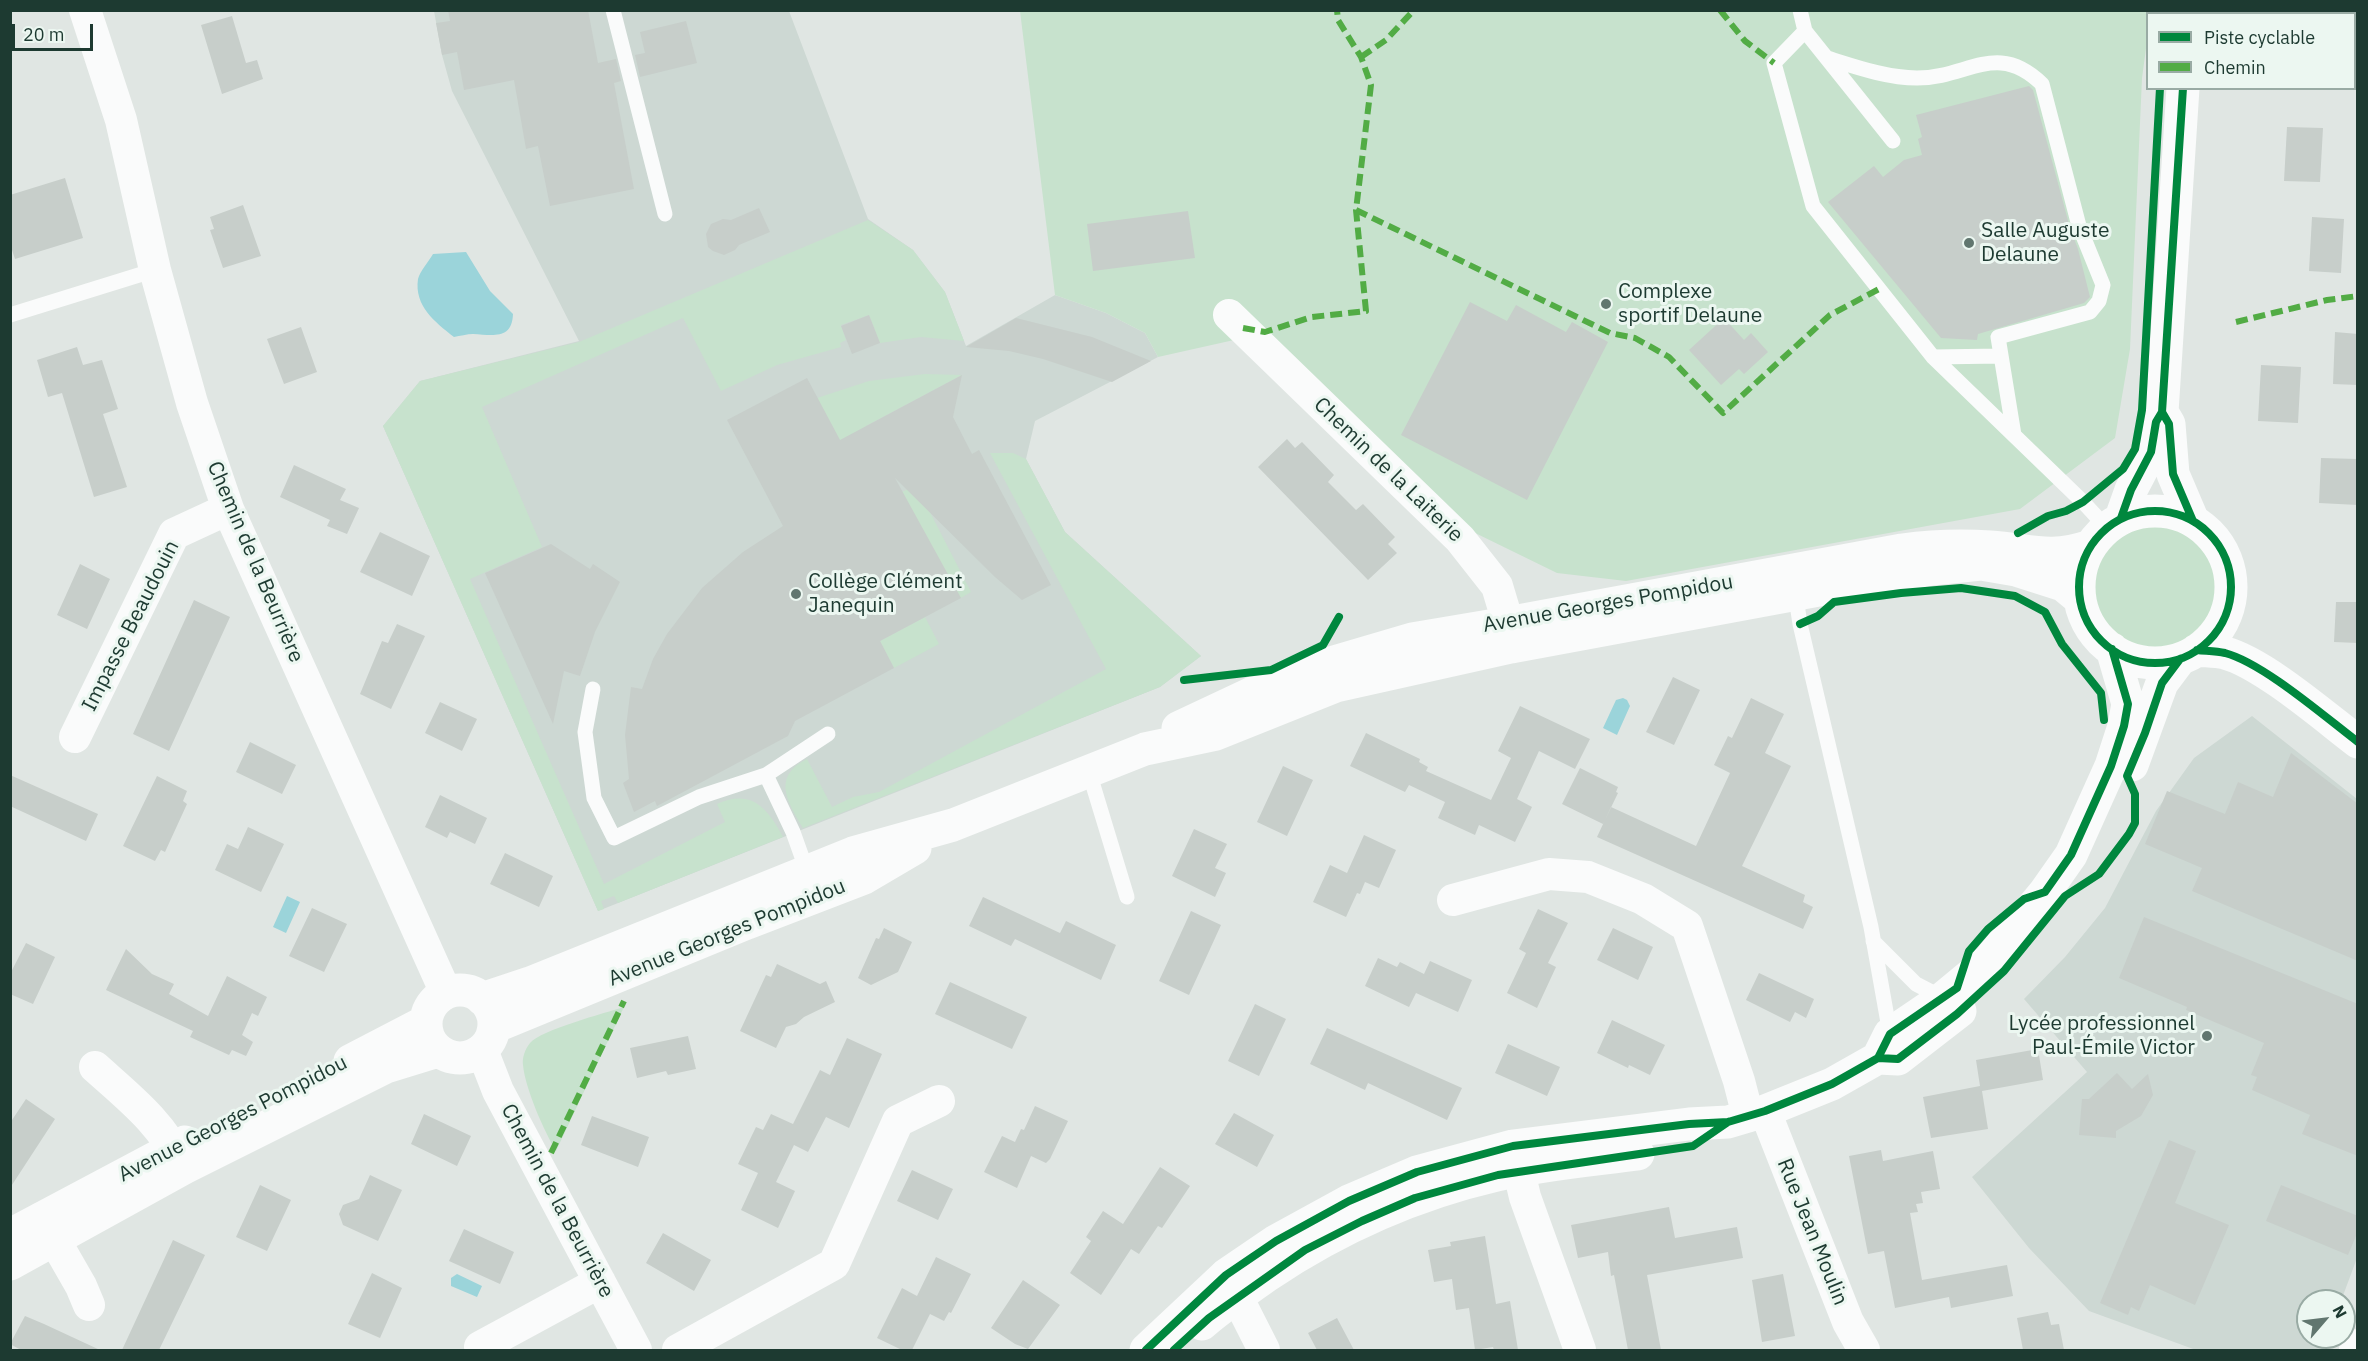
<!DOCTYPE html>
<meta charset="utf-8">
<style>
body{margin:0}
#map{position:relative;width:2368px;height:1361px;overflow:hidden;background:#e0e6e3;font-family:"IBM Plex Sans",sans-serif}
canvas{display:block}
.frame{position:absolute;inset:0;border:12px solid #1d3a31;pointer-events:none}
.legend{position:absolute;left:2146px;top:12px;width:210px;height:78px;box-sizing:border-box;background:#ecf7f1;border:2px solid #99aba4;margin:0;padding:8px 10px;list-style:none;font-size:18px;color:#1d3a31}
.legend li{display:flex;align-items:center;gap:12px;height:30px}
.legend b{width:30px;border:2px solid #99aba4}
.north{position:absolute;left:2296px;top:1289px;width:60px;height:60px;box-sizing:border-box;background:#ecf7f1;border:2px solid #99aba4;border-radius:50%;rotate:62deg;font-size:16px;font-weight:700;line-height:24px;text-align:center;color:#1d3a31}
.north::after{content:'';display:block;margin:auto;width:21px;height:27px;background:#61766f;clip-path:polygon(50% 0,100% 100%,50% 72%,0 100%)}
.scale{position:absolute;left:12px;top:24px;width:81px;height:27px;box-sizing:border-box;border:3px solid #1d3a31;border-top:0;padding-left:8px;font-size:18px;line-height:21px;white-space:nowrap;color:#1d3a31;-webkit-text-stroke:4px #ecf7f1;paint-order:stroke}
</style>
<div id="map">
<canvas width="2368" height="1361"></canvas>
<div class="frame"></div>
<ul class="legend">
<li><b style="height:8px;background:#00873e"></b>Piste cyclable</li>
<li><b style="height:8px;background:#52ac45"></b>Chemin</li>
</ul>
<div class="north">N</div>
<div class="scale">20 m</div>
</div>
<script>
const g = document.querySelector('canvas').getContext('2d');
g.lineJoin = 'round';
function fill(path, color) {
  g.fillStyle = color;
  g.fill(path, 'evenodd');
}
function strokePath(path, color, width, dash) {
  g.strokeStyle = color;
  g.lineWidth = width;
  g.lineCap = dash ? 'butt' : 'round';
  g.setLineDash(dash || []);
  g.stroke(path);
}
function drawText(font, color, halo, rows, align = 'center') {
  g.font = font + ' "IBM Plex Sans",sans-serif';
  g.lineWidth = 6;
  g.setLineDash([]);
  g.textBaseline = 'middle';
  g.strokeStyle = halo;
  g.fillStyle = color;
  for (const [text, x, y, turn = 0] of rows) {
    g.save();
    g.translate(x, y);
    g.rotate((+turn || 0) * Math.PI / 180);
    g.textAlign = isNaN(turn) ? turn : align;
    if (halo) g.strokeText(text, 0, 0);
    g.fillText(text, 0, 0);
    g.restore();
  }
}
fill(new Path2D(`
 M434 11H789L868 219 913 250 945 292 966 346 1055 295 1106 313 1145 333 1158 357 1035 421 1026 459 1065 532 1201 656 1160 687 598 911 383 426 420 381 579 341 452 91 442 55Z
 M2252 716 2357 799V1258L2341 1301H2308V1337H2328L2323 1350H2196L2089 1311 2029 1248 1972 1177 2087 1072 2024 999 2065 957 2105 908 2156 811 2194 758Z`), '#cdd8d3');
fill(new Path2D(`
 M1020 11H2152V13L2148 14 2147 41 2142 78 2130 349 2115 438 2020 509 1626 581 1557 573 1467 529 1234 340 1158 357 1145 333 1106 313 1055 295Z
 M868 220 913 250 945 292 964 341 921 337 880 343 869 315 841 325 846 340 840 343 841 347 777 365 721 391 683 318 482 407 542 547 470 579 604 884 725 822 717 804C751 789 767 807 783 837L618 903 614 896 601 901 604 909 598 911 383 426 420 381 579 342Z
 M925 374 962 375 866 426 849 457 817 398 869 381Z
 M990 453H1013L1026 459 1065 532 1201 656 1160 687 803 828C788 802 771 777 807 759L832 807 853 797 879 792 1106 669Z
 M916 485 971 592 959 599 902 492Z
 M2093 587a62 62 0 1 1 124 0a62 62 0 1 1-124 0Z
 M925 617 939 644 894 668 880 641Z
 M624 1007 556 1151C544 1131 525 1088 523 1065 522 1058 525 1049 530 1043 541 1030 605 1013 624 1007Z`), '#c7e2cd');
fill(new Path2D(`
 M466 252 490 291 513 314C512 340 493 335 473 334 467 334 460 336 454 337 435 322 414 306 418 279 420 271 429 261 433 254Z
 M1623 698 1627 700 1630 706 1617 735 1603 728 1616 700Z
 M287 896 300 902 286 933 273 927Z
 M457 1274 482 1286 477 1297 451 1286V1278Z`), '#9bd4da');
fill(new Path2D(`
 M448 10H588L598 63 616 59 621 81 614 83 634 189 550 206 538 146 526 149 514 80 464 90 457 52 442 55 436 23 450 21Z
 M232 16 246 63 257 60 263 79 222 94 201 25Z
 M686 21 697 63 640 77 635 55 645 53 640 32Z
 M2029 86 2033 90 2070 228 2078 249 2090 297 2084 303 1978 334 1977 340 1941 338 1828 202 1874 166 1883 177 1904 160 1922 155 1918 139 1922 137 1916 115Z
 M2287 127 2323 128 2320 182 2284 181Z
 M65 178 83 238 15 259 10 244V195Z
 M243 205 261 256 223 268 210 230 214 229 210 217Z
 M759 208 770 232 739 245 735 250 724 255 713 251 708 247 706 234 711 224 723 219 731 220Z
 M1188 211 1195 258 1093 271 1087 224Z
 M2312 217 2344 219 2341 273 2309 271Z
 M1470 302 1507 321 1516 305 1566 332 1572 322 1608 342 1527 500 1401 435Z
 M869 315 880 343 852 354 841 326Z
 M1016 318 1092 337 1151 361 1112 382 1043 359 1009 351 966 347Z
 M1724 318 1744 340 1751 333 1768 352 1744 374 1739 369 1721 385 1689 350Z
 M301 327 317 372 284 384 267 339Z
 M2335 332 2358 334V385L2333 384Z
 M77 347 83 365 102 360 118 409 103 414 127 487 94 497 62 393 48 397 37 360Z
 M2261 365 2301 367 2298 423 2258 421Z
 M962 375 953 417 972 454 979 450 1051 585 1022 600 995 577 895 478 961 598 880 641 894 668 795 721 788 736 657 806 655 801 634 812 623 783 629 779 625 735 631 687 642 689 653 659 667 634 702 588 743 552 783 526 727 420 807 378 840 440Z
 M1287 439 1295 448 1302 442 1334 475 1328 482 1356 510 1363 504 1395 537 1388 544 1397 553 1368 580 1258 467Z
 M2321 458 2358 459V505L2319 503Z
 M294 465 346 489 340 500 359 508 347 534 327 526 330 520 280 497Z
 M380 532 430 556 412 596 360 572Z
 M551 544 590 569 593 564 620 582 595 632 580 676 564 671 553 724 485 573Z
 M80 564 110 579 87 629 57 615Z
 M194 600 230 617 169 751 133 734Z
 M2336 602H2358V643L2334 642Z
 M397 624 425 636 391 709 360 694 382 641 388 643Z
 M1673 677 1700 690 1674 745 1646 732Z
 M1751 698 1784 714 1765 753 1791 766 1742 866 1805 895 1803 902 1813 907 1803 929 1597 837 1611 807 1696 846 1730 773 1714 765 1728 736 1732 738Z
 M440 702 477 719 462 751 425 733Z
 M1520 706 1590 739 1575 769 1539 751 1517 799 1532 807 1515 842 1479 825 1475 835 1438 818 1445 802 1409 785 1405 792 1350 766 1366 733 1420 759 1419 762 1428 767 1426 771 1491 800 1511 758 1498 751Z
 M250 742 296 765 282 794 236 772Z
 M2291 753 2358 804V961L2192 891 2202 868 2145 844 2167 791 2225 814 2238 782 2273 797Z
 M1283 766 1313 780 1287 836 1257 822Z
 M1580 768 1618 787 1616 792 1618 793 1603 824 1562 804Z
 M10 775 98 814 86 841 10 806Z
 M157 776 187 791 183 801 187 804 165 852 161 850 155 861 123 846Z
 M440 795 487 818 475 844 450 832 447 838 425 827Z
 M248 827 284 844 261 892 215 870 227 844 238 849Z
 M1194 829 1227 844 1215 868 1226 873 1215 897 1172 876Z
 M1364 835 1396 850 1379 888 1365 882 1360 894 1357 893 1346 917 1313 902 1330 865 1347 873Z
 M505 853 553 876 539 907 490 884Z
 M983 897 1060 933 1066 921 1116 945 1101 980 1015 939 1011 946 969 926Z
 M312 908 347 924 324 972 289 956Z
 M1538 909 1568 923 1548 963 1556 967 1537 1008 1507 993 1526 953 1519 949Z
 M1191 911 1221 925 1189 995 1159 981Z
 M2144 917 2358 1004V1156L2302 1134 2310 1115 2252 1090 2257 1077 2251 1075 2264 1043 2186 1010 2187 1007 2119 978Z
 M884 928 912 942 898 972 871 985 858 978 876 938 879 939Z
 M1613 928 1653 947 1638 980 1597 960Z
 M26 943 55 957 33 1004 10 994V974Z
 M126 949 152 974 174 984 169 994 208 1016 227 976 267 997 258 1016 252 1013 242 1035 253 1042 246 1056 232 1050 229 1055 190 1037 193 1031 106 990Z
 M1378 958 1397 967 1400 962 1424 974 1430 961 1472 980 1458 1012 1416 993 1409 1007 1365 986Z
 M777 964 820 984 826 981 835 1002 804 1017 796 1024 786 1027 776 1048 740 1031 766 975 771 977Z
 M1759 973 1814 999 1806 1018 1795 1012 1790 1022 1746 1000Z
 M950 982 1027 1017 1012 1049 935 1014Z
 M1255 1004 1286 1019 1259 1076 1228 1061Z
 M1612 1020 1665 1045 1650 1075 1629 1065 1628 1068 1597 1053Z
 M1327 1028 1462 1088 1447 1120 1368 1083 1365 1090 1310 1064Z
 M688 1036 696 1069 668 1075 666 1071 637 1078 630 1048Z
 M847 1038 882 1054 849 1128 826 1117 808 1152 794 1145 776 1182 795 1191 778 1228 741 1210 758 1173 738 1164 756 1127 763 1130 771 1114 793 1124 820 1070 830 1075Z
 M1508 1044 1560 1067 1547 1096 1495 1073Z
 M2038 1049 2043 1080 1982 1091 1988 1129 1931 1138 1923 1097 1980 1086 1976 1060Z
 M2117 1073 2132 1089 2148 1074 2153 1095 2141 1116 2116 1131V1138L2079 1135 2082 1099H2089Z
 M26 1099 55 1119 10 1188V1123Z
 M1035 1106 1068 1121 1050 1159 1046 1163 1031 1156 1017 1188 984 1172 1002 1136 1015 1142 1021 1129 1024 1130Z
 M1234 1113 1274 1135 1257 1167 1215 1144Z
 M424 1114 471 1136 457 1166 411 1144Z
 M592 1116 649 1137 638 1167 581 1145Z
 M2169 1140 2196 1151 2175 1203 2229 1225 2195 1305 2150 1285 2139 1311 2131 1307 2128 1315 2100 1303Z
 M1881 1150 1883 1161 1933 1151 1940 1189 1921 1192 1923 1203 1916 1204 1918 1212 1910 1213 1922 1280 2007 1265 2013 1296 1951 1308 1949 1297 1895 1308 1884 1251 1868 1254 1849 1156Z
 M1160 1167 1190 1186 1162 1228 1158 1226 1139 1254 1131 1249 1101 1295 1070 1273 1091 1241 1086 1237 1103 1211 1123 1224Z
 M912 1170 953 1189 938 1220 897 1201Z
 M370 1175 402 1190 378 1241 343 1225 339 1214 343 1205 359 1199Z
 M260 1185 291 1200 267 1251 236 1237Z
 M2281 1185 2358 1216V1231L2348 1255 2266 1221Z
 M1669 1207 1675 1238 1737 1227 1743 1258 1647 1275 1661 1350H1628L1614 1275 1611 1276 1608 1252 1578 1258 1571 1225Z
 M464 1229 514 1252 500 1284 449 1261Z
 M663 1233 711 1260 694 1291 646 1263Z
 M1485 1236 1496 1304 1510 1301 1518 1350H1494L1493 1347 1475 1350 1469 1308 1456 1310 1452 1279 1434 1282 1428 1250 1451 1246 1450 1242Z
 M173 1240 205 1255 159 1350H122Z
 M936 1257 971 1274 951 1313 949 1312 944 1321 930 1314 912 1350H902L877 1338 902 1288 917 1296Z
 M372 1273 402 1288 380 1338 348 1324Z
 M1783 1274 1795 1336 1762 1342 1752 1280Z
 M1023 1280 1060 1305 1028 1349 1015 1344 991 1328Z
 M2048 1312 2051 1325 2059 1324 2064 1350H2023L2017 1318Z
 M25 1316 44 1324 100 1350H21L10 1344Z
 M1337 1318 1354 1350H1317L1308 1333Z`), '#c7ceca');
strokePath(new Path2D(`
 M613 10 665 214
 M1800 10 1805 31
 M1827 58C1856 67 1887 78 1917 78 1968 78 1997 40 2042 84L2079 226 2103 285 2099 301 2090 312 1998 337 2014 435
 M1893 141 1805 31 1774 63 1813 206 1933 357 2083 502 2107 528
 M10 315 155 270
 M1933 357 2001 356
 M1795 591 1800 624 1871 927 1890 1034
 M593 689 585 732 594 798 614 838 699 797 766 775 828 734
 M1089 772 1127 897
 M766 775 793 832 808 874
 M1873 941 1916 984 1943 998`), '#fafbfb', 15);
strokePath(new Path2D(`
 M85 10 121 120 155 270 192 403 228 509 446 993
 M1229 315 1460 539 1497 586 1506 616 1511 647
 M75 737 174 534 228 509
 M1453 900 1549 874 1588 877 1643 899 1687 926 1739 1081 1748 1116
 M482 1050 498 1091 636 1350
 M95 1067C132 1100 161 1122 184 1168
 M1765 1111 1848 1322 1864 1350
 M1513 1146 1525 1197 1580 1350
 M42 1218 81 1286 89 1305
 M1226 1275 1264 1350
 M480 1347 600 1282
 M678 1350 834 1264 898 1121 939 1101
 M2355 1350 2358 1345`), '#fafbfb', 32);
strokePath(new Path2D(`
 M2191 14 2192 10
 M2183 88 2162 412 2169 424 2173 474 2193 521
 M2079 587a76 76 0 1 1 152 0a76 76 0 1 1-152 0Z
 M2121 518 2131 490 2151 452 2156 422 2158 419
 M2197 650C2206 651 2216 651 2225 653 2263 663 2325 717 2358 742
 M1178 728 1293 674 1412 639 1507 623 1902 550C1932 546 1961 545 1990 547 2032 550 2048 560 2091 546
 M2132 765 2162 683 2180 659
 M426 1024a34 34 0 1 1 68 0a34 34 0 1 1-68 0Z
 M482 999 530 983 853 853 953 825 1145 749 1216 734 1336 686 1511 647 1932 569 1981 564 2016 570 2063 585 2080 599
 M494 1027 747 923 864 878 915 848
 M1878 1058 1898 1059 1960 1011
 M350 1061 425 1022
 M10 1235 185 1142
 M10 1264 184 1168 386 1067 438 1051
 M1202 1324C1222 1306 1246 1291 1268 1275 1338 1228 1415 1194 1497 1175 1543 1164 1592 1160 1638 1154
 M1146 1350 1226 1275 1276 1241 1349 1201 1417 1172 1513 1146 1689 1124 1728 1122 1765 1111 1832 1084 1878 1058 1890 1034 1943 998 1989 960 2045 892 2071 855 2111 766 2124 726 2128 704 2112 649`), '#fafbfb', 33);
strokePath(new Path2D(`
 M1720 10 1745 41 1774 63
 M1361 57 1386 40 1414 10
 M1356 210 1610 333 1635 338 1669 357 1723 413 1830 315 1879 289
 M2236 322 2327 300 2358 296
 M1243 328 1265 332 1312 317 1366 311 1356 210 1371 85 1361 57 1338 20 1337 10
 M551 1153 624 1001`), '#52ac45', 6, [12, 6]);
strokePath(new Path2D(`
 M2183 88 2162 412 2169 424 2173 474 2193 521
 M2079 587a76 76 0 1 1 152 0a76 76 0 1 1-152 0Z
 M2121 518 2131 490 2151 452 2156 422 2162 412
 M2018 533 2048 516 2066 511 2083 502 2123 469 2135 449 2142 410 2160 88
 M1800 624 1818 616 1834 602 1901 593 1961 588 2015 596 2045 612 2062 644 2101 693 2104 720
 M2197 650C2206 651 2216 651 2225 653 2263 663 2325 717 2358 742
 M1184 680 1271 670 1323 645 1339 617
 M1878 1058 1898 1059 1957 1014 2004 971 2065 896 2099 874 2129 834 2135 823V794L2127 776 2145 733 2162 683 2180 659
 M1146 1350 1226 1275 1276 1241 1349 1201 1417 1172 1513 1146 1689 1124 1728 1122 1765 1111 1832 1084 1878 1058 1890 1034 1957 988 1969 951 1988 929 2024 899 2045 892 2071 855 2111 766 2124 726 2128 704 2112 649
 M1174 1350 1209 1318 1305 1250 1362 1221 1415 1198 1498 1175 1693 1146 1728 1122`), '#00873e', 8);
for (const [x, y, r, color] of [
 [1969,243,6,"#61766f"],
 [1606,304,6,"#61766f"],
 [796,594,6,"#61766f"],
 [2207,1036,6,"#61766f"]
]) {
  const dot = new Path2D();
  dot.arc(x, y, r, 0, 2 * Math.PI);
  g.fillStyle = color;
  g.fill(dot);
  strokePath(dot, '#ecf7f1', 2);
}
drawText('21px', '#1d3a31', '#ecf7f1', [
 ["Salle Auguste",1981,231],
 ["Delaune",1981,255],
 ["Complexe",1618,292],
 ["sportif Delaune",1618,316],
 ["Collège Clément",808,582],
 ["Janequin",808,606],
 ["Lycée professionnel",2195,1024,"right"],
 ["Paul-Émile Victor",2195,1048,"right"]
], 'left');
drawText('21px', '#1d3a31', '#ecf7f1', [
 ["Chemin de la Laiterie",1388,470,44],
 ["Chemin de la Beurrière",255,562,67],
 ["Avenue Georges Pompidou",1608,604,-10],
 ["Impasse Beaudouin",131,626,-63],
 ["Avenue Georges Pompidou",727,933,-22],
 ["Avenue Georges Pompidou",233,1119,-27],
 ["Chemin de la Beurrière",557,1201,62],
 ["Rue Jean Moulin",1812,1232,68]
]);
</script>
